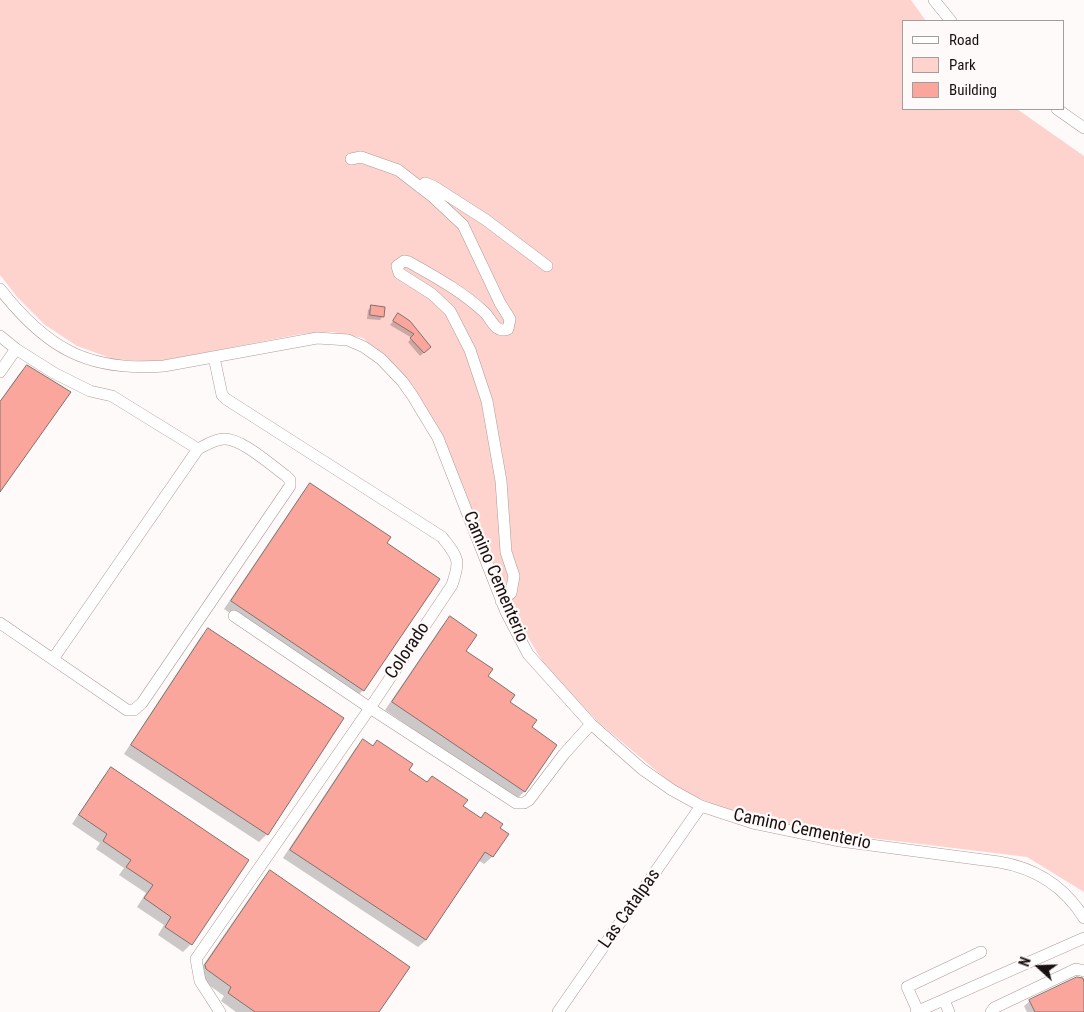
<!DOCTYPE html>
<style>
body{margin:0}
#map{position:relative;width:1084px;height:1012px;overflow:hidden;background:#fffafa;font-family:"Roboto Condensed",sans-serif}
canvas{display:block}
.legend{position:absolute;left:902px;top:20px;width:162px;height:90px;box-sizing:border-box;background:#fffafa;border:1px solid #a39d9c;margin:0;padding:6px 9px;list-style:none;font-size:15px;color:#181110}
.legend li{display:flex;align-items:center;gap:10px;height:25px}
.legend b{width:25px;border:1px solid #a39d9c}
.north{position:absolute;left:1014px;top:942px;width:50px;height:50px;-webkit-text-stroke:4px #fffafa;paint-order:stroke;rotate:290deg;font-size:14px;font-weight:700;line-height:20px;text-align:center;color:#181110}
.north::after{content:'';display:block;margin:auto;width:18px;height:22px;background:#181110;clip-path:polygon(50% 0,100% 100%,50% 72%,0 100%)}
</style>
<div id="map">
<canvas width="1084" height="1012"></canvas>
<ul class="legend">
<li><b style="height:6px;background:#fff"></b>Road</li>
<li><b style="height:14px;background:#fed3cd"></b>Park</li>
<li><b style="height:14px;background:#fba69c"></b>Building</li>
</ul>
<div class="north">N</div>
</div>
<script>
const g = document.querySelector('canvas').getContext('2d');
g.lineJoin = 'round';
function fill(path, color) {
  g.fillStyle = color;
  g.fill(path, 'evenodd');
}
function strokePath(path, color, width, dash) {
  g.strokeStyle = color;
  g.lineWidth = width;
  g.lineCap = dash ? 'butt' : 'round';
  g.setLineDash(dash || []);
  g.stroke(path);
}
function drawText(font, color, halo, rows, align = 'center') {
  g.font = font + ' "Roboto Condensed",sans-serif';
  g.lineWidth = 4.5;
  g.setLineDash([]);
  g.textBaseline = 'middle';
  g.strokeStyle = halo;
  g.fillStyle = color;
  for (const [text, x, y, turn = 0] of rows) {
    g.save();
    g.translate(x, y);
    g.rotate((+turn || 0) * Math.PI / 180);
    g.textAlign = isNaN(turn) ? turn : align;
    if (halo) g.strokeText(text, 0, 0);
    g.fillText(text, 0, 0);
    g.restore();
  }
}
fill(new Path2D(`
 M0 0H911L926 21H903V109H1017L1084 156V892L1027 857 806 830 730 812 677 788 598 722 545 666 519 622 488 553 445 442 413 386 363 338 332 332 301 334 156 362 113 359 77 346 45 325 18 298 0 275Z`), '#fed3cd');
fill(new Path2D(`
 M372 307 383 316 380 320 367 319 368 310Z
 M398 315 430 347 420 356 408 342 412 338 390 325Z
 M27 366 0 490V401L19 374Z
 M310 484 385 543 363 690 356 698 224 609 303 492Z
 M450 618 465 651 530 728 556 745 524 792 516 800 385 710 442 626Z
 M208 630 343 719 267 834 259 842 124 754 200 638Z
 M363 741 480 819 507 834 492 857 484 864 478 860 426 940 418 947 283 858 355 749Z
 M111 769 247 860 191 944 183 952 158 935 164 925 137 907 146 893 119 875 124 868 96 849 100 843 72 824 103 777Z
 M270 872 378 1012H236L221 1001 224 996 198 977 197 974 262 880Z
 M1084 985V1012H1027L1024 1006 1030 1001Z`), '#0003');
const building = new Path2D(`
 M371 305 385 307 384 317 370 315Z
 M398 313 410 321 431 347 424 353 410 338 414 334 393 321Z
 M27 365 71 392 0 492V402Z
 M310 483 391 537 387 543 440 579 364 691 231 601Z
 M450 616 477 635 466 651 493 669 488 676 515 695 510 702 537 720 532 727 557 745 525 792 392 702Z
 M208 628 344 718 268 835 131 745Z
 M363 739 373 746 377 740 413 764 409 770 427 782 432 776 468 800 463 806 481 818 485 812 503 824 500 828 509 834 493 857 485 852 426 940 290 850Z
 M111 767 249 860 192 945 165 927 171 917 144 898 153 885 126 867 131 860 103 841 107 834 79 815Z
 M270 870 410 967 379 1012H255L228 993 231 987 206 969 205 965Z
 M1077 977 1083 978 1084 982V1012H1035L1029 1000Z`);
fill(building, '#fba69c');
strokePath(building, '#82706d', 1);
const minor = new Path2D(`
 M934 0 951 21
 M1057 109 1084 128
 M351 159 361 157 398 170 433 197 463 225 500 303 510 319 508 329C494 334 492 318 483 311 460 290 435 277 409 262L404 261 397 266 399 273 432 294 450 311 470 350 487 401 501 481 506 552 514 576 511 593 501 601
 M420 187 425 183 433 186 486 220 547 266
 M0 289C46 348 88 372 164 366L317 338 348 340 364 347 381 359 402 381 412 395 438 438 506 612 528 654 591 724 642 769 672 790 701 806 753 823 840 841 999 862C1035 868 1064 886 1084 918
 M0 336 16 349 0 372
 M214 357 222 395 226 399 442 537C458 558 461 559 452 585L370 708 196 959 200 981 220 1012
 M234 616 370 708 516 803H524L529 800 564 754 591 724
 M0 623 127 710H134L142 703 290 486V480L286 476C271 465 241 438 224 439 215 439 206 445 198 449L112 396 90 391 54 373 16 349
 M53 659 198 449
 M944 1000 949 1012
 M918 1011 907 987 981 952
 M558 1012 701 806
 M916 1012 1084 938
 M991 1012 994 1008 1076 969 1084 971`);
strokePath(minor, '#ad9a97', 12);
strokePath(minor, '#fff', 11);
drawText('18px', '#181110', '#fffafa', [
 ["Camino Cementerio",495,577,67],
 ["Colorado",408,651,-56],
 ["Camino Cementerio",802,830,12],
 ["Las Catalpas",630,909,-55]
]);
</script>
